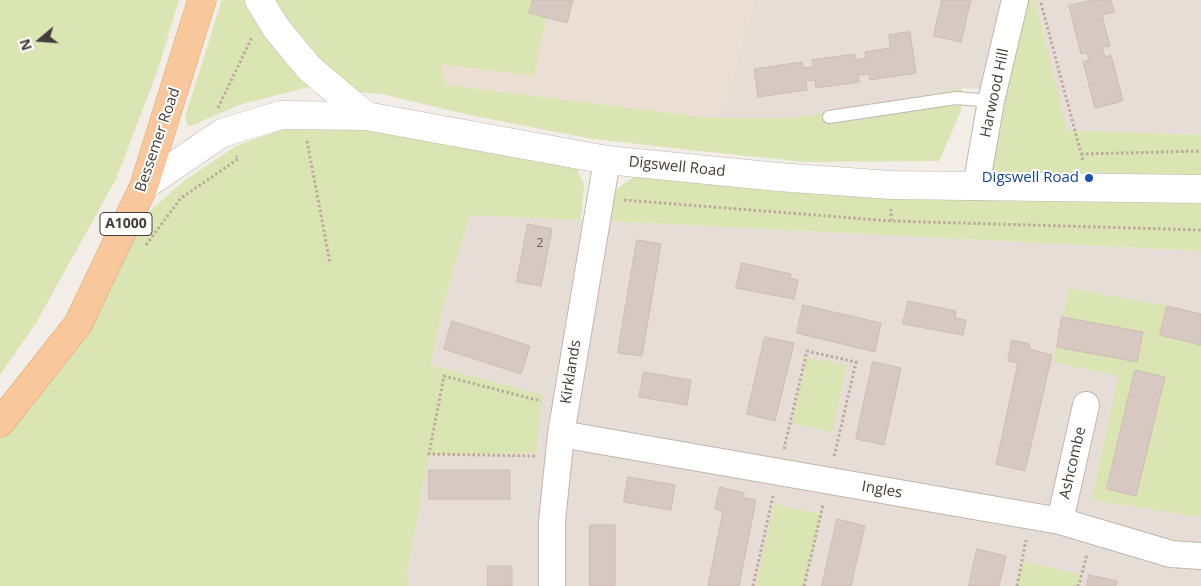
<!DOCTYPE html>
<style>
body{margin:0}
#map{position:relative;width:1201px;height:586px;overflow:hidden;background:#f3ede8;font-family:"Open Sans",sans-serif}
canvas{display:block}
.north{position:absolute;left:15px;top:15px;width:50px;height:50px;-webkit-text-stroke:4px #fff;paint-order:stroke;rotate:252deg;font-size:14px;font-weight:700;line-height:20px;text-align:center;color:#463c37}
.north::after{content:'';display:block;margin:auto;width:18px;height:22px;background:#463c37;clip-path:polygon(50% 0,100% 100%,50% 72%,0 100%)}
</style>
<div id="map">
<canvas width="1201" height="586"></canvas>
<div class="north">N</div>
</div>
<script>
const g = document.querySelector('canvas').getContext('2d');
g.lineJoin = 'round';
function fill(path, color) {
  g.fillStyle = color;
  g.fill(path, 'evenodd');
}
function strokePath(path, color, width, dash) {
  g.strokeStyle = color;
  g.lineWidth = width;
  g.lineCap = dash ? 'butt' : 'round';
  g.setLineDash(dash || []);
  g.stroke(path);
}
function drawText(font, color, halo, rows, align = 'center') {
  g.font = font + ' "Open Sans",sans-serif';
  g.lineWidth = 4;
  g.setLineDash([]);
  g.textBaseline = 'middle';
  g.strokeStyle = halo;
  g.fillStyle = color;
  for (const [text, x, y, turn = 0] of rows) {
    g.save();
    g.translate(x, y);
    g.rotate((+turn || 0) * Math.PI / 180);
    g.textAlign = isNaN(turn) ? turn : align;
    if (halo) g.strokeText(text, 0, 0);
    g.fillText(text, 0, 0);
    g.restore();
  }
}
fill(new Path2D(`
 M329 0H1201V135L1067 130 999 90 962 88 869 107 789 118H711L445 85Z
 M470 214 1201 251V586H409L407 574 444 369 431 365 444 303Z`), '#e6ded6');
fill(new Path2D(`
 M329 0H755L727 100 711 118 445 85Z`), '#ebded3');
fill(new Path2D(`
 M0 0H179L156 75 116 179 36 323 0 375Z
 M222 0H249L313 86 242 104 190 126 187 124 185 117Z
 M269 0H533L529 13 546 18 534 76 441 64 445 85 711 118H789L894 103 962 88 961 111 939 161 805 162 681 149 587 138 469 115 382 94 357 92 331 74Z
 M1019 0H1035L1067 130 1201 135V177L986 171Z
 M371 120 561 161 577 169 584 185 581 220 470 215 444 303 431 365 542 395 536 453 429 455 407 574 409 586H0V427L143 217 184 181 236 146 286 128Z
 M635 176 1201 200V251L606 221 615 190Z
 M1069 288 1167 306 1160 335 1201 345V517L1092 500 1118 376 1053 362Z
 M807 357 847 365 832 432 792 423Z
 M774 504 821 514 805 586H756Z
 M1023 561 1082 575 1079 586H1017Z`), '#dae5b3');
const building = new Path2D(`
 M533 0H573L567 23 529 13Z
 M942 0H971L961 42 934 36Z
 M1092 0H1111L1114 12 1102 15 1110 46 1102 47 1105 57 1111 55 1123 101 1095 108 1083 62 1089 60 1087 53 1081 54 1069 6Z
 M910 32 916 73 870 80 869 74 858 75 859 82 816 88 815 80 806 81 807 90 758 97 754 69 802 62 803 68 813 67 812 60 855 54 856 60 866 58 865 52 890 48 889 35Z
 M528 224 552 229 541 286 517 282Z
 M637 240 661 244 642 356 618 353Z
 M742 263 791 274 790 278 798 280 794 299 736 288Z
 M908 301 956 311 955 318 966 320 963 335 903 324Z
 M803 305 881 323 875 352 797 333Z
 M1167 306 1201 314V345L1160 335Z
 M1062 317 1143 332 1137 362 1057 347Z
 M452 321 530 346 521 374 444 349Z
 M765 337 794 343 775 421 747 414Z
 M1012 340 1030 344 1029 349 1052 355 1025 471 996 464 1018 363 1008 361Z
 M873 362 901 368 884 445 856 439Z
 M1135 370 1165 377 1136 496 1107 489Z
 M644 372 691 380 687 405 639 397Z
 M429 470H510V499H429Z
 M628 477 675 485 671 510 624 502Z
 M720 487 744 493V498L756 500 739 586H708L723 511 715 509Z
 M837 519 865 526 851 586H822Z
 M590 525H615V586H590Z
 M977 549 1006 556 999 586H969Z
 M488 566H512V586H488Z
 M1089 575 1117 581 1116 586H1087Z`);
fill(building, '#d7c9c1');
strokePath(building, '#cebcb2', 1);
const service = new Path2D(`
 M829 117 956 98 991 101`);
const minor = new Path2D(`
 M976 187 991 101 1015 0
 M561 434 1060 521 1171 554 1201 556
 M1060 521 1086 405
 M552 586V521L561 434 607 160`);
const tertiary = new Path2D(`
 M259 0 276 28 309 68 366 116 607 160 778 177 891 185 1201 189
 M144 186 222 133 281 115 366 116`);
const primary = new Path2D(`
 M0 423 78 324 144 186 202 0`);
strokePath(service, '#c1b5ae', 14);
strokePath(minor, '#c1b5ae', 28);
strokePath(tertiary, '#c1b5ae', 29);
strokePath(primary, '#dda06c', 29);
strokePath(new Path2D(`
 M1041 3 1083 161
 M218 108 252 37
 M307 141 330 263
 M1081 154 1201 151
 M624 200 891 221 1201 230
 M891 221V209
 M146 245 181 198 238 159 236 156
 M784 449 807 351 856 362 834 457
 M535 456 429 454 444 376 541 401
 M753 586 773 496
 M804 586 823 505
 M1017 586 1026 540
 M1077 586 1079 585 1087 554`), '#bfab9d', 3, [2.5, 2.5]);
strokePath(service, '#fff', 12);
strokePath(minor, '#fff', 26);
strokePath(tertiary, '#fff', 28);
strokePath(primary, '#f8c89c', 28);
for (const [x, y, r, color] of [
 [1089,178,5,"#1a4fb4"]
]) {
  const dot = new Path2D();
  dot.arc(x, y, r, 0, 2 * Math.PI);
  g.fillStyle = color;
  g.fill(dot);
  strokePath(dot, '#fff', 2);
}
drawText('12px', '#6a5f5a', null, [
 ["2",540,244]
]);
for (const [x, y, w] of [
 [126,224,52]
]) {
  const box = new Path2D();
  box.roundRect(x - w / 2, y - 11.5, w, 23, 4);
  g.fillStyle = '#fff';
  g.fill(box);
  strokePath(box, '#463c37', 1);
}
drawText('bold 14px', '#463c37', null, [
 ["A1000",126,224]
]);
drawText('15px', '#463c37', '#fff', [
 ["Harwood Hill",995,93,-78],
 ["Bessemer Road",158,140,-71],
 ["Digswell Road",677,167,6],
 ["Kirklands",571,372,-81],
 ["Ashcombe",1073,463,-77],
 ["Ingles",882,490,10]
]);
drawText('15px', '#164399', '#fff', [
 ["Digswell Road",1079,178]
], 'right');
</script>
